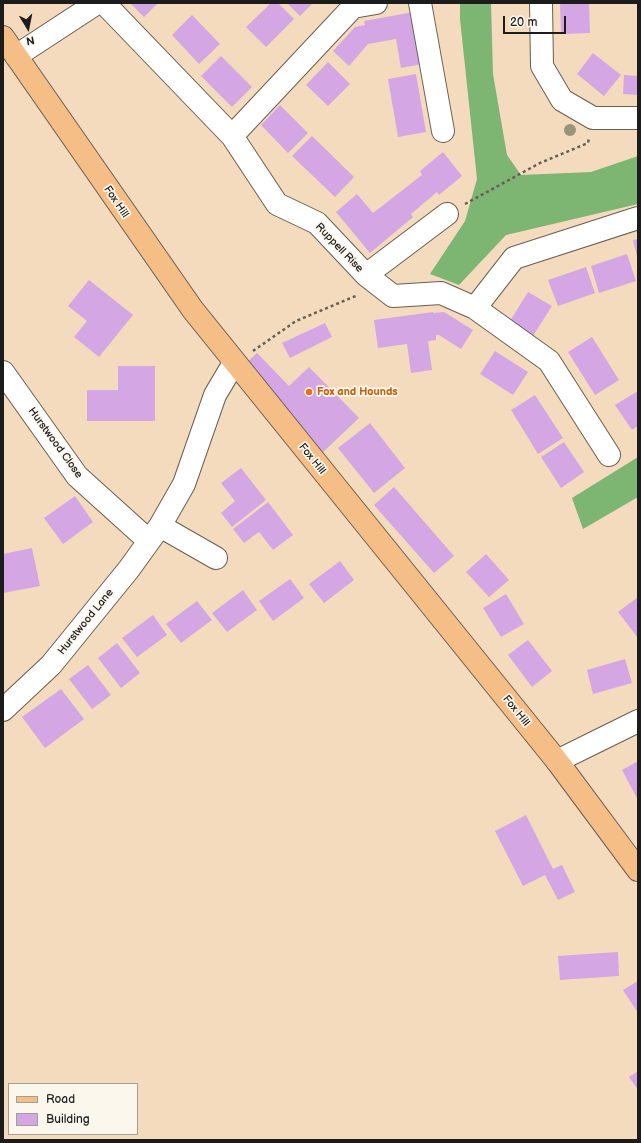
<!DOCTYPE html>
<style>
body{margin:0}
#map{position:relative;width:641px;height:1143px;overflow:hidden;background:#f4dbbd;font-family:"Balsamiq Sans",sans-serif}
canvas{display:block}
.frame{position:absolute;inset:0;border:4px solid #1c1c1c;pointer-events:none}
.legend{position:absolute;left:8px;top:1083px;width:130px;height:52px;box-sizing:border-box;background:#fbf7ec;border:1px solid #a29f99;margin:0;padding:5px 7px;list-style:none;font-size:12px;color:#1c1c1c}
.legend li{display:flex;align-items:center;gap:8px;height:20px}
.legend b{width:20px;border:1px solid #a29f99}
.north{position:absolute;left:8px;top:8px;width:40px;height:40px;-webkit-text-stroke:3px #fbf7ec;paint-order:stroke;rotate:170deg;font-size:11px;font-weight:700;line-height:16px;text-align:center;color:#1c1c1c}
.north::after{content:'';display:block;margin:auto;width:14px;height:18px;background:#1c1c1c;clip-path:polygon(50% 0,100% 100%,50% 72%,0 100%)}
.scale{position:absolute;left:503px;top:16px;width:63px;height:18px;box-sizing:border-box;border:2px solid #1c1c1c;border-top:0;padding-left:5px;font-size:12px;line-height:14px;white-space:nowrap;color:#1c1c1c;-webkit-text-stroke:3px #fbf7ec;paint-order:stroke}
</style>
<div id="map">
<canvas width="641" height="1143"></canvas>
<div class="frame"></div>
<ul class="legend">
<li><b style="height:5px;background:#f6be87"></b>Road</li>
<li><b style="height:11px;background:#d4a7e4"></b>Building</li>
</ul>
<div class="north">N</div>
<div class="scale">20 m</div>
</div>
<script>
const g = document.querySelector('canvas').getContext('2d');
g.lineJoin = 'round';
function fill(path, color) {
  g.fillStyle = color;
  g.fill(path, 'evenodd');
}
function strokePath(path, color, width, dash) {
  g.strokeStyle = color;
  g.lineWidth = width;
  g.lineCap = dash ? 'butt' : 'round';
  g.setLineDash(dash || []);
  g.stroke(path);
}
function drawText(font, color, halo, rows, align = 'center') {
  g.font = font + ' "Balsamiq Sans",sans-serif';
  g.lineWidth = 3.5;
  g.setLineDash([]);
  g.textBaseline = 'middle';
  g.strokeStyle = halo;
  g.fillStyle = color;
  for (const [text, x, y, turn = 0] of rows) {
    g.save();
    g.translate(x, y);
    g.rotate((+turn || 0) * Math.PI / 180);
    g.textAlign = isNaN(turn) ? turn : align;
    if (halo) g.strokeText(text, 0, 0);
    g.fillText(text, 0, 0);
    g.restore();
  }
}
fill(new Path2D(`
 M460 3H491L493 74 507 155 521 175 591 172 638 156V204L506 235 459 285 430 274 465 221 477 179 460 19Z
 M638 457V497L583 529 572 498Z`), '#7db572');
fill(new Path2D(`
 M130 3H158L144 17Z
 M271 3H278L294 19 266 47 246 27Z
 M287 3H313L300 16Z
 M560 3H589L590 33 561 34Z
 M419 11 428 63 401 68 396 39 368 44 349 66 333 51 355 27 365 25 364 21Z
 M192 15 220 44 199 64 172 35Z
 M593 53 621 75 604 96 577 74Z
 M221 56 252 87 232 107 201 76Z
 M328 62 350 84 328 106 306 85Z
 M416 74 426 132 398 137 388 79Z
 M624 75 638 76V95L623 94Z
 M280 105 308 133 288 153 261 125Z
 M312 136 354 177 335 197 292 156Z
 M443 152 462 176 439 195 437 192 411 214 413 217 370 253 336 212 357 194 373 213 422 175 420 171Z
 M638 239V256H637L633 240Z
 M627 254 636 281 599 293 591 266Z
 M586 267 595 293 558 306 548 280Z
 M89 280 133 315 99 357 74 337 87 321 68 306Z
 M528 292 552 306 533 336 510 321Z
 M433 312V313L444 312 473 330 461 349 439 335H436V340L428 341 432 370 411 373 407 344 378 348 374 320Z
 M325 323 332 337 290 358 282 343Z
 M592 337 619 380 595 395 568 352Z
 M495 351 528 372 513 395 480 374Z
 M257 353 289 386 309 367 359 418 321 454 289 421 294 416 245 364Z
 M118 366H155V421H87V390H118Z
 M638 391V426L632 430 615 405Z
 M535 395 563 438 538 454 511 410Z
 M370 423 405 468 374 493 338 448Z
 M564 442 584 472 561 488 541 457Z
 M241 468 266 500 232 527 221 513 235 501 221 483Z
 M394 487 454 556 434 573 374 505Z
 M75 496 93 522 63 544 44 518Z
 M268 502 293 535 273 550 259 532 244 543 233 529Z
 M32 548 40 586 3 593V554Z
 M486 554 509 580 489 597 466 572Z
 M340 561 354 580 324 603 309 584Z
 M290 579 304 598 273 621 259 601Z
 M243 590 257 610 227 632 212 613Z
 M506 594 524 624 501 637 483 608Z
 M638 597V638L618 612Z
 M197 601 212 620 181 643 166 624Z
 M153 615 167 635 137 657 122 638Z
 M528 640 552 671 532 687 508 655Z
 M117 643 140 673 121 688 98 658Z
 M625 659 632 683 593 694 587 670Z
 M88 665 111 695 92 709 69 679Z
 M61 689 84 719 45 748 22 717Z
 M638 761V800L622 770Z
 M526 815 553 869 562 865 575 892 558 900 545 875 523 886 495 831Z
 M618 952 619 976 560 980 558 956Z
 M638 981V1013L623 990Z
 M638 1071V1090L629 1077Z`), '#d4a7e4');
const minor = new Path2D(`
 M104 3 232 136 277 204 317 223 366 275 393 296 441 293 475 308 549 361 609 455
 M420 3 443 131
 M541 3 542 66 562 100 593 118H638
 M16 56 97 3
 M232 136 353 7 376 3
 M366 275 447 214
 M475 308 514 258 638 218
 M3 372 77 476 149 541
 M160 526 216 558
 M3 710 51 665 129 569 160 526 184 484 215 395 234 363
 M557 761 638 721`);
const major = new Path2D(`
 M3 37 193 310 557 761 638 870`);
strokePath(minor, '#685f54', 24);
strokePath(major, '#685f54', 24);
strokePath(new Path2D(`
 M465 204 540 163 588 143 589 138
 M253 351 296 321 358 295`), '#685f54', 2.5, [3, 3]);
strokePath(minor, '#fff', 22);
strokePath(major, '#f6be87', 22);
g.fillStyle = '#969578';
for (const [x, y] of [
 [570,130]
]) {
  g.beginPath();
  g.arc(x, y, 6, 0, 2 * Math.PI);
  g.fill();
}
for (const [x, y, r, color] of [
 [309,392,4,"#e8710a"]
]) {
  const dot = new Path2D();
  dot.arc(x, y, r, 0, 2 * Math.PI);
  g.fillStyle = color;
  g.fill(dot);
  strokePath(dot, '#fbf7ec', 1.5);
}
drawText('11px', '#1c1c1c', '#fbf7ec', [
 ["Fox Hill",116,202,56],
 ["Ruppell Rise",339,248,46],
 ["Hurstwood Close",55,443,54],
 ["Fox Hill",312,459,51],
 ["Hurstwood Lane",86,622,-51],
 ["Fox Hill",516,711,51]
]);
drawText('bold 11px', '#c56008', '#fbf7ec', [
 ["Fox and Hounds",317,392]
], 'left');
</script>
